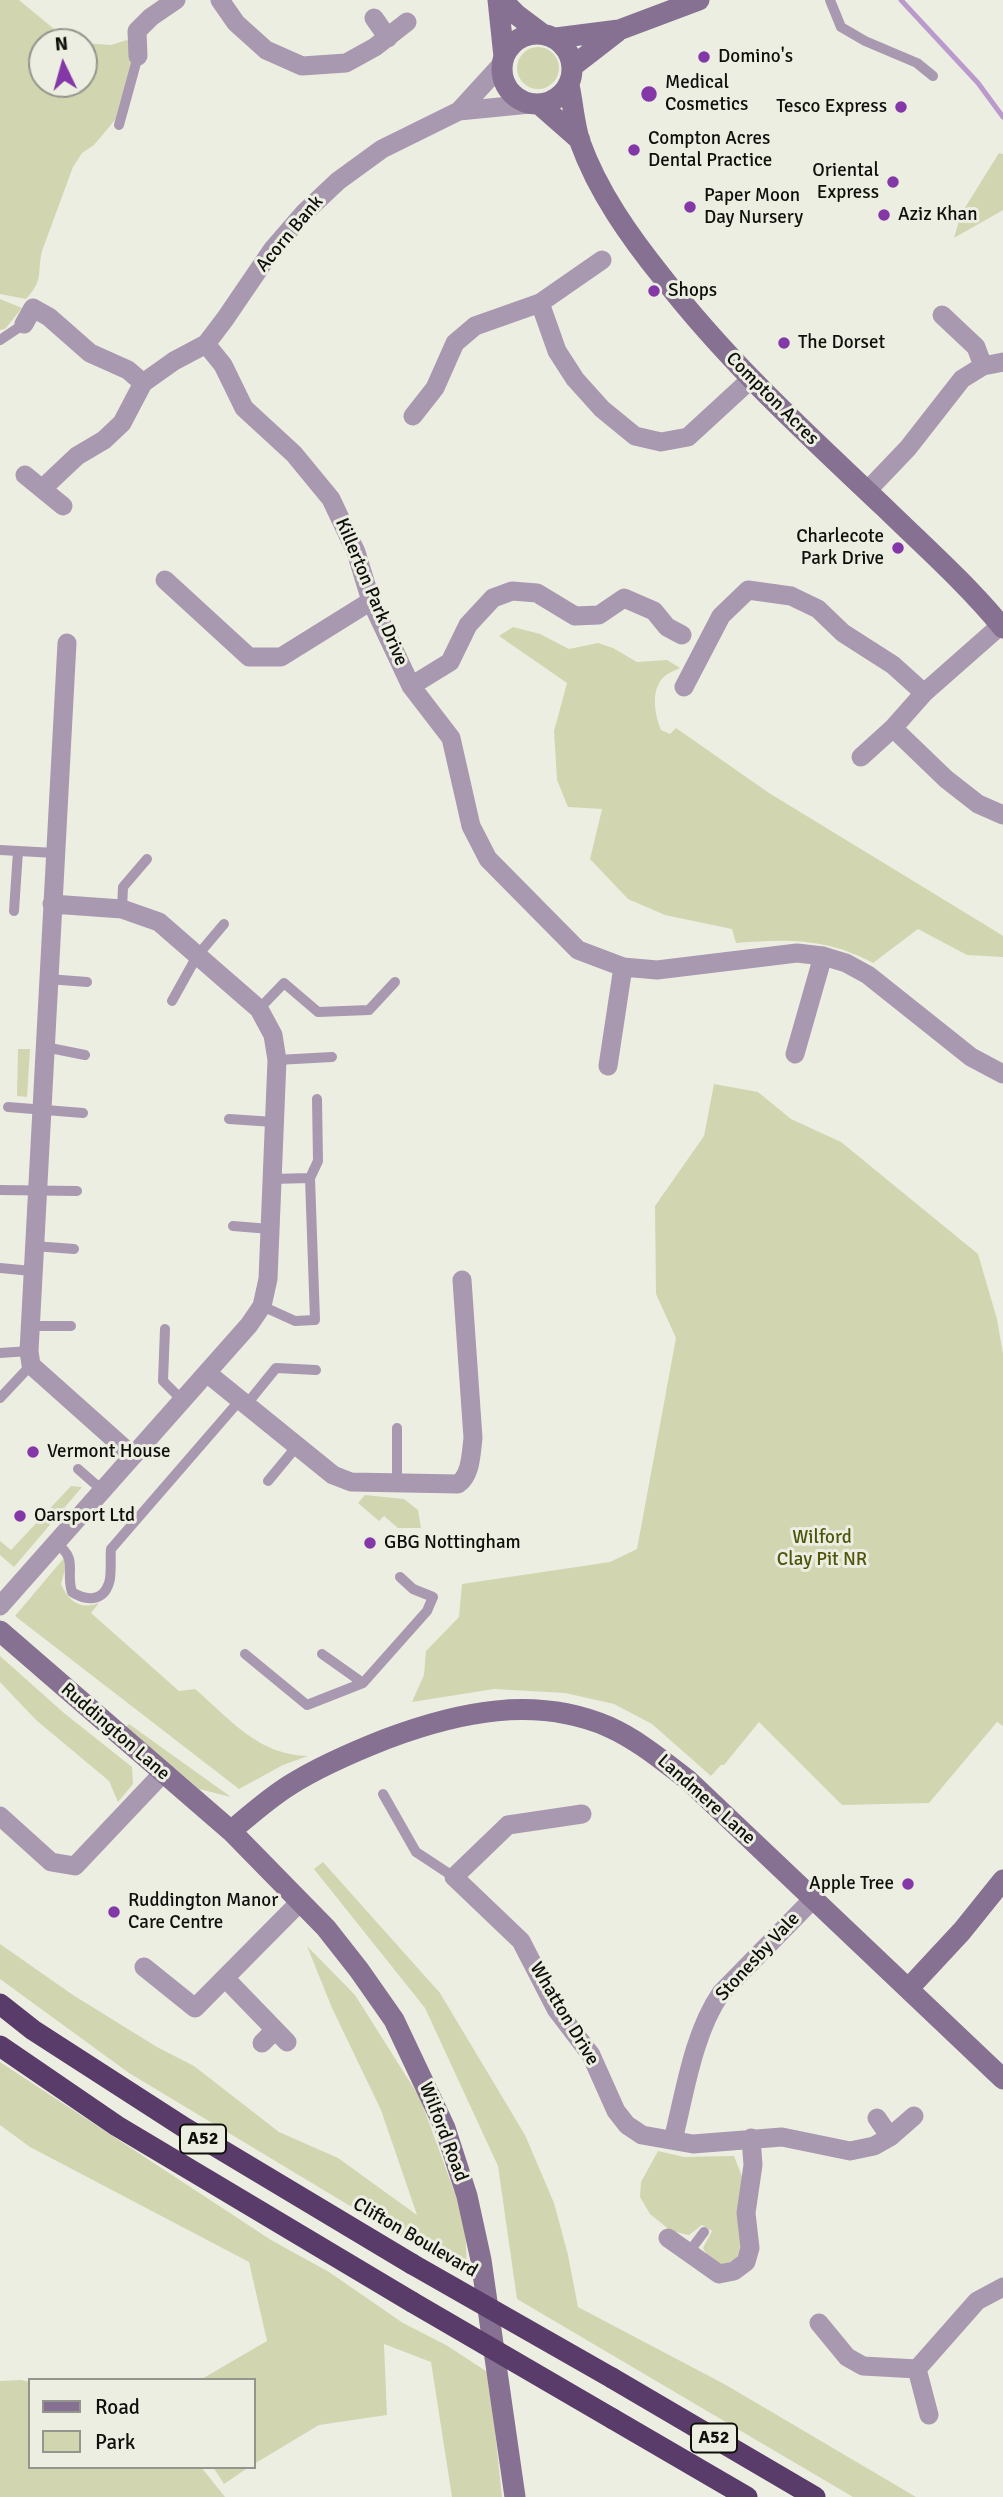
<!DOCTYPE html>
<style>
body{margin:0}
#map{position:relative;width:1003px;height:2497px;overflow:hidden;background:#edeee2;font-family:Signika,sans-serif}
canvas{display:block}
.legend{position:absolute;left:28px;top:2378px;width:228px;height:91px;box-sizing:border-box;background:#edeee2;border:2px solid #94958c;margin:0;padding:9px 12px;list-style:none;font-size:21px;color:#0f100c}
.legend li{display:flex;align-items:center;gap:14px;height:35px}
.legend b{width:35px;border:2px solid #94958c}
.north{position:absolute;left:28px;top:28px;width:70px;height:70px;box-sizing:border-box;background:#edeee2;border:2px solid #94958c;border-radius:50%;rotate:355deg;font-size:19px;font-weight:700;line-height:28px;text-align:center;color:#0f100c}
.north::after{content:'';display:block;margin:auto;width:24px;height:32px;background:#8437a7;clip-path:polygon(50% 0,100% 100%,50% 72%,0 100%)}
</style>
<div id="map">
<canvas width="1003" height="2497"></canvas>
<ul class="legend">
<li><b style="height:9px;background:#867193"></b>Road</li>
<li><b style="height:19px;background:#d1d6b0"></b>Park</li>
</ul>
<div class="north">N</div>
</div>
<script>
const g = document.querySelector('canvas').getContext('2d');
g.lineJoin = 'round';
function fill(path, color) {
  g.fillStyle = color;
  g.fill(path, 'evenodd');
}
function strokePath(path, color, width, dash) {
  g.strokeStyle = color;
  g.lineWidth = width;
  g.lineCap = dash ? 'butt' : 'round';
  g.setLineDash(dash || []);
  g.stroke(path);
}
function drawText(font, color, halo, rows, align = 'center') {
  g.font = font + ' Signika,sans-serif';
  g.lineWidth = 6;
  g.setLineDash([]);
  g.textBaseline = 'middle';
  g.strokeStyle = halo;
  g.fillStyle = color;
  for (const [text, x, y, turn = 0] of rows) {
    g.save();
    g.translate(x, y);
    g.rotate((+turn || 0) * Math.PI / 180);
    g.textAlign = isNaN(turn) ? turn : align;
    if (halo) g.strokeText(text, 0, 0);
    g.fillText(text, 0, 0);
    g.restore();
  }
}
fill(new Path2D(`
 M0 0H19L54 29 83 42H42V84H84V43L111 45 127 40 135 54 115 120 94 145 82 153 73 167 42 251C37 273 44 280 26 299L0 294Z
 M517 68a21 21 0 1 1 42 0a21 21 0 1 1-42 0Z
 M999 153 1003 154V210L954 238 961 214Z
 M0 299 22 308 5 329 0 330Z
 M513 627 540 634 569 649 598 643 613 648 637 662 667 660 680 668C674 671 665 674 661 680 651 694 655 715 661 730L670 734 676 728 769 793 992 929 1003 936V957L967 955 918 929 873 963C827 938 786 939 736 943L732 929 665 915 628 899 590 859 602 809 568 807 557 780 554 731 567 683 499 636Z
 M18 1049H30L27 1097 17 1096Z
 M714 1084 758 1092 791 1119 841 1142 978 1254 997 1319 1003 1354V1726L997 1722 929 1803 842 1805 759 1722 724 1765H721L711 1776 652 1724 614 1704 565 1693 494 1689 412 1702 424 1675 426 1651 459 1617 462 1584 610 1562 637 1549 676 1338 656 1294 655 1206 704 1136Z
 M71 1486 82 1487 14 1567 0 1555V1541L11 1550Z
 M365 1495 404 1499 418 1510 421 1528H398L384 1516 379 1521 358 1503Z
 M64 1558 67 1563 61 1584C69 1602 80 1610 99 1603L91 1613 179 1691 195 1689C231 1720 258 1755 308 1756L283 1765 239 1789 15 1616Z
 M0 1656 64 1713 132 1767 133 1784 118 1802 109 1781 36 1720 0 1682Z
 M129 1724 231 1797 199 1789 126 1727Z
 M323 1862 440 1993 525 2135 554 2203 568 2255 578 2307 726 2385 916 2497H853L517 2299 498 2166 425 2008 314 1869Z
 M0 1944 73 1995 157 2047 194 2066 279 2132 338 2158 417 2215 381 2110 332 2008 307 1946 355 1995 420 2098 465 2221 467 2271 405 2239 129 2073 0 1979Z
 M0 2062 271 2240 329 2272 403 2323 446 2345 489 2373 502 2497H452L431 2362 384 2344 387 2415 319 2425 254 2464V2380H200L267 2341 249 2262 30 2147 0 2125Z
 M658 2151 684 2157 734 2156 743 2179 742 2246 736 2259 723 2265 710 2260 703 2248 712 2231 702 2225 689 2235 671 2231 650 2214 640 2197 641 2182Z
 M21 2380 30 2382V2467H201L225 2497H0V2381Z
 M213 2467H249L224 2484Z`), '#d1d6b0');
strokePath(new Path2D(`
 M901 0 978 83 1003 117`), '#ba99cd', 5);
strokePath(new Path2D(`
 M830 0 841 27 865 41 917 63 933 76
 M119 125 138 56
 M0 340 24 324
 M0 850 55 853
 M122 909 123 887 147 859
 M14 911 18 851
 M48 979 87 982
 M172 1001 197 956 224 924
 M259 1009 284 983 318 1012 369 1010 395 982
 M45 1047 85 1055
 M277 1060 332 1057
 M8 1107 83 1113
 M229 1119 274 1122
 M272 1179 310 1178
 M0 1190 77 1191
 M233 1226 270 1229
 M34 1246 74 1249
 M0 1268 32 1271
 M262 1306 295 1321 315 1320 310 1178 318 1161 317 1099
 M30 1326H71
 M165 1329 163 1381 182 1400
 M0 1353 29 1351
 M0 1398 31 1365
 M246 1405 276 1368 316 1370
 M78 1469 102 1490
 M268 1481 297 1446
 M397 1483V1428
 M56 1543C79 1560 65 1570 72 1592 86 1601 103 1602 109 1583 112 1575 110 1558 111 1549L240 1400
 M245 1654 307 1705 363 1683
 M322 1654 363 1683 427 1611 433 1597 413 1589 400 1577
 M383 1794 416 1852 454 1877
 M689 2252 704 2232`), '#a899b1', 10);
strokePath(new Path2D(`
 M220 0 236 23 266 50 302 66 346 63 375 47 407 22
 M374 18 388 38
 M138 56 137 31 151 17 176 0
 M459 111 502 64
 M540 303 557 351 575 379 602 409 635 436 661 442 688 437 750 380
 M942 315 976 347 983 366
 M24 324 33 308 49 317 90 353 128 370 143 383 174 361 206 344 225 319 272 250 304 213 338 181 382 149 459 111 530 104
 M206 344 223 365 244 408 294 454 331 499 356 552 371 601 411 686 451 738 471 826 488 859 578 950 623 967 657 970 797 953 823 956 846 963 868 975 971 1057 1003 1074
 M413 416 435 388 455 343 475 326 540 303 602 260
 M25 475 63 506
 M42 489 77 456 104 440 122 423 143 383
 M867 491 908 448 962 379 983 366 1003 362
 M165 580 249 657H281L371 601
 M67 643 29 1351 31 1365 133 1456
 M411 686 450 662 468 625 493 598 512 591 537 593 575 616 599 615 624 598 654 611 667 627 682 635
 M684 687 721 616 748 590 791 596 818 609 843 633 893 665 924 693
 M893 728 946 779 978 804 1003 815
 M861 757 893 728 924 693 1001 625
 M795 1054 823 956
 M608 1066 623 967
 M207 1373 333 1475 351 1482 458 1484C471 1475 471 1454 473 1438L462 1280
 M0 1606 249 1325 262 1306 268 1279 277 1060 273 1035 259 1009 159 922 122 909 52 904
 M582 1814 508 1825 454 1877 521 1941 556 2009 591 2055 616 2111 627 2125 642 2135 693 2144 782 2137 850 2151 874 2146 890 2137 914 2116
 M0 1816 51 1862 75 1866 163 1773
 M144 1967 195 2008 300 1902
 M225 1978 287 2042
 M262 2043 275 2030
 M877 2118 890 2137
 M673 2140C685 2092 693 2034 721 1993L814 1898
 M668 2238 719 2274 734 2271 746 2262 750 2248 746 2213 753 2165 751 2138
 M819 2323 847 2357 863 2366 917 2369 977 2301 1003 2287
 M917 2369 929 2415`), '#a899b1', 19);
strokePath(new Path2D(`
 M498 0 504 57
 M502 0 517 15 541 33
 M502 69a35 35 0 1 1 70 0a35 35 0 1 1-70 0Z
 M556 38 619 30 699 0
 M573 66 617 32
 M569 85C573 103 574 124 580 142 598 192 630 237 663 278 730 364 805 432 884 507 924 546 967 584 1003 628
 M539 104 580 140
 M0 1631 231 1831 326 1928 359 1970 394 2020 445 2128 467 2196 481 2260 515 2497
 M231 1831C250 1815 269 1798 290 1785 320 1766 353 1752 386 1739 458 1712 535 1695 609 1727 638 1740 663 1761 688 1780L1003 2079
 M909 1988 962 1931 1003 1880`), '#867193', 21);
strokePath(new Path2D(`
 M0 2004 33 2030 185 2128 412 2264
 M0 2046 117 2126 412 2302
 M612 2378 815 2497
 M613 2419 747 2497`), '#5a3c6a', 21);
strokePath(new Path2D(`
 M412 2264 612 2378
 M412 2302 613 2419`), '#5a3c6a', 21);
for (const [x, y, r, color] of [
 [704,57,7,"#8437a7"],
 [649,94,9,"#8437a7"],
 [901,107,7,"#8437a7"],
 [634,150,7,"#8437a7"],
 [893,182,7,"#8437a7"],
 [690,207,7,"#8437a7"],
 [884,215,7,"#8437a7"],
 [654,291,7,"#8437a7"],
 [784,343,7,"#8437a7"],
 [898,548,7,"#8437a7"],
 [33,1452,7,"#8437a7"],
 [20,1516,7,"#8437a7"],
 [370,1543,7,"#8437a7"],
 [908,1884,7,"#8437a7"],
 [114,1912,7,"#8437a7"]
]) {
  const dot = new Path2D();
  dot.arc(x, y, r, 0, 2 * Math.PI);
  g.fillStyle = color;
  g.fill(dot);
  strokePath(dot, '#edeee2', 2.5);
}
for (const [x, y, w] of [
 [203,2139,46],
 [714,2438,46]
]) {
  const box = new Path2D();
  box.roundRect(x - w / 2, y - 14.5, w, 29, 5);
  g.fillStyle = '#edeee2';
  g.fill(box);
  strokePath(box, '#0f100c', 2);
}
drawText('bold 18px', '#0f100c', null, [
 ["A52",203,2139],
 ["A52",714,2438]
]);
drawText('19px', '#0f100c', '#edeee2', [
 ["Domino's",718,57],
 ["Medical",665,83],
 ["Cosmetics",665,105],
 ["Tesco Express",887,107,"right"],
 ["Compton Acres",648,139],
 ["Dental Practice",648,161],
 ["Oriental",879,171,"right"],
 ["Express",879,193,"right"],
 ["Paper Moon",704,196],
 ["Day Nursery",704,218],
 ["Aziz Khan",898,215],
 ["Shops",668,291],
 ["The Dorset",798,343],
 ["Charlecote",884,537,"right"],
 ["Park Drive",884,559,"right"],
 ["Vermont House",47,1452],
 ["Oarsport Ltd",34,1516],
 ["GBG Nottingham",384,1543],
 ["Apple Tree",894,1884,"right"],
 ["Ruddington Manor",128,1901],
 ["Care Centre",128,1923]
], 'left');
drawText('19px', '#0f100c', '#edeee2', [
 ["Acorn Bank",290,234,-50],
 ["Compton Acres",772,399,45],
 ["Killerton Park Drive",371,592,67],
 ["Ruddington Lane",115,1732,41],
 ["Landmere Lane",706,1800,42],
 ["Stonesby Vale",758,1957,-47],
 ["Whatton Drive",564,2014,59],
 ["Wilford Road",443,2132,69],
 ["Clifton Boulevard",415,2238,30]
]);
drawText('19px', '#50550c', '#edeee2', [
 ["Wilford",822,1538],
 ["Clay Pit NR",822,1560]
]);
</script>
